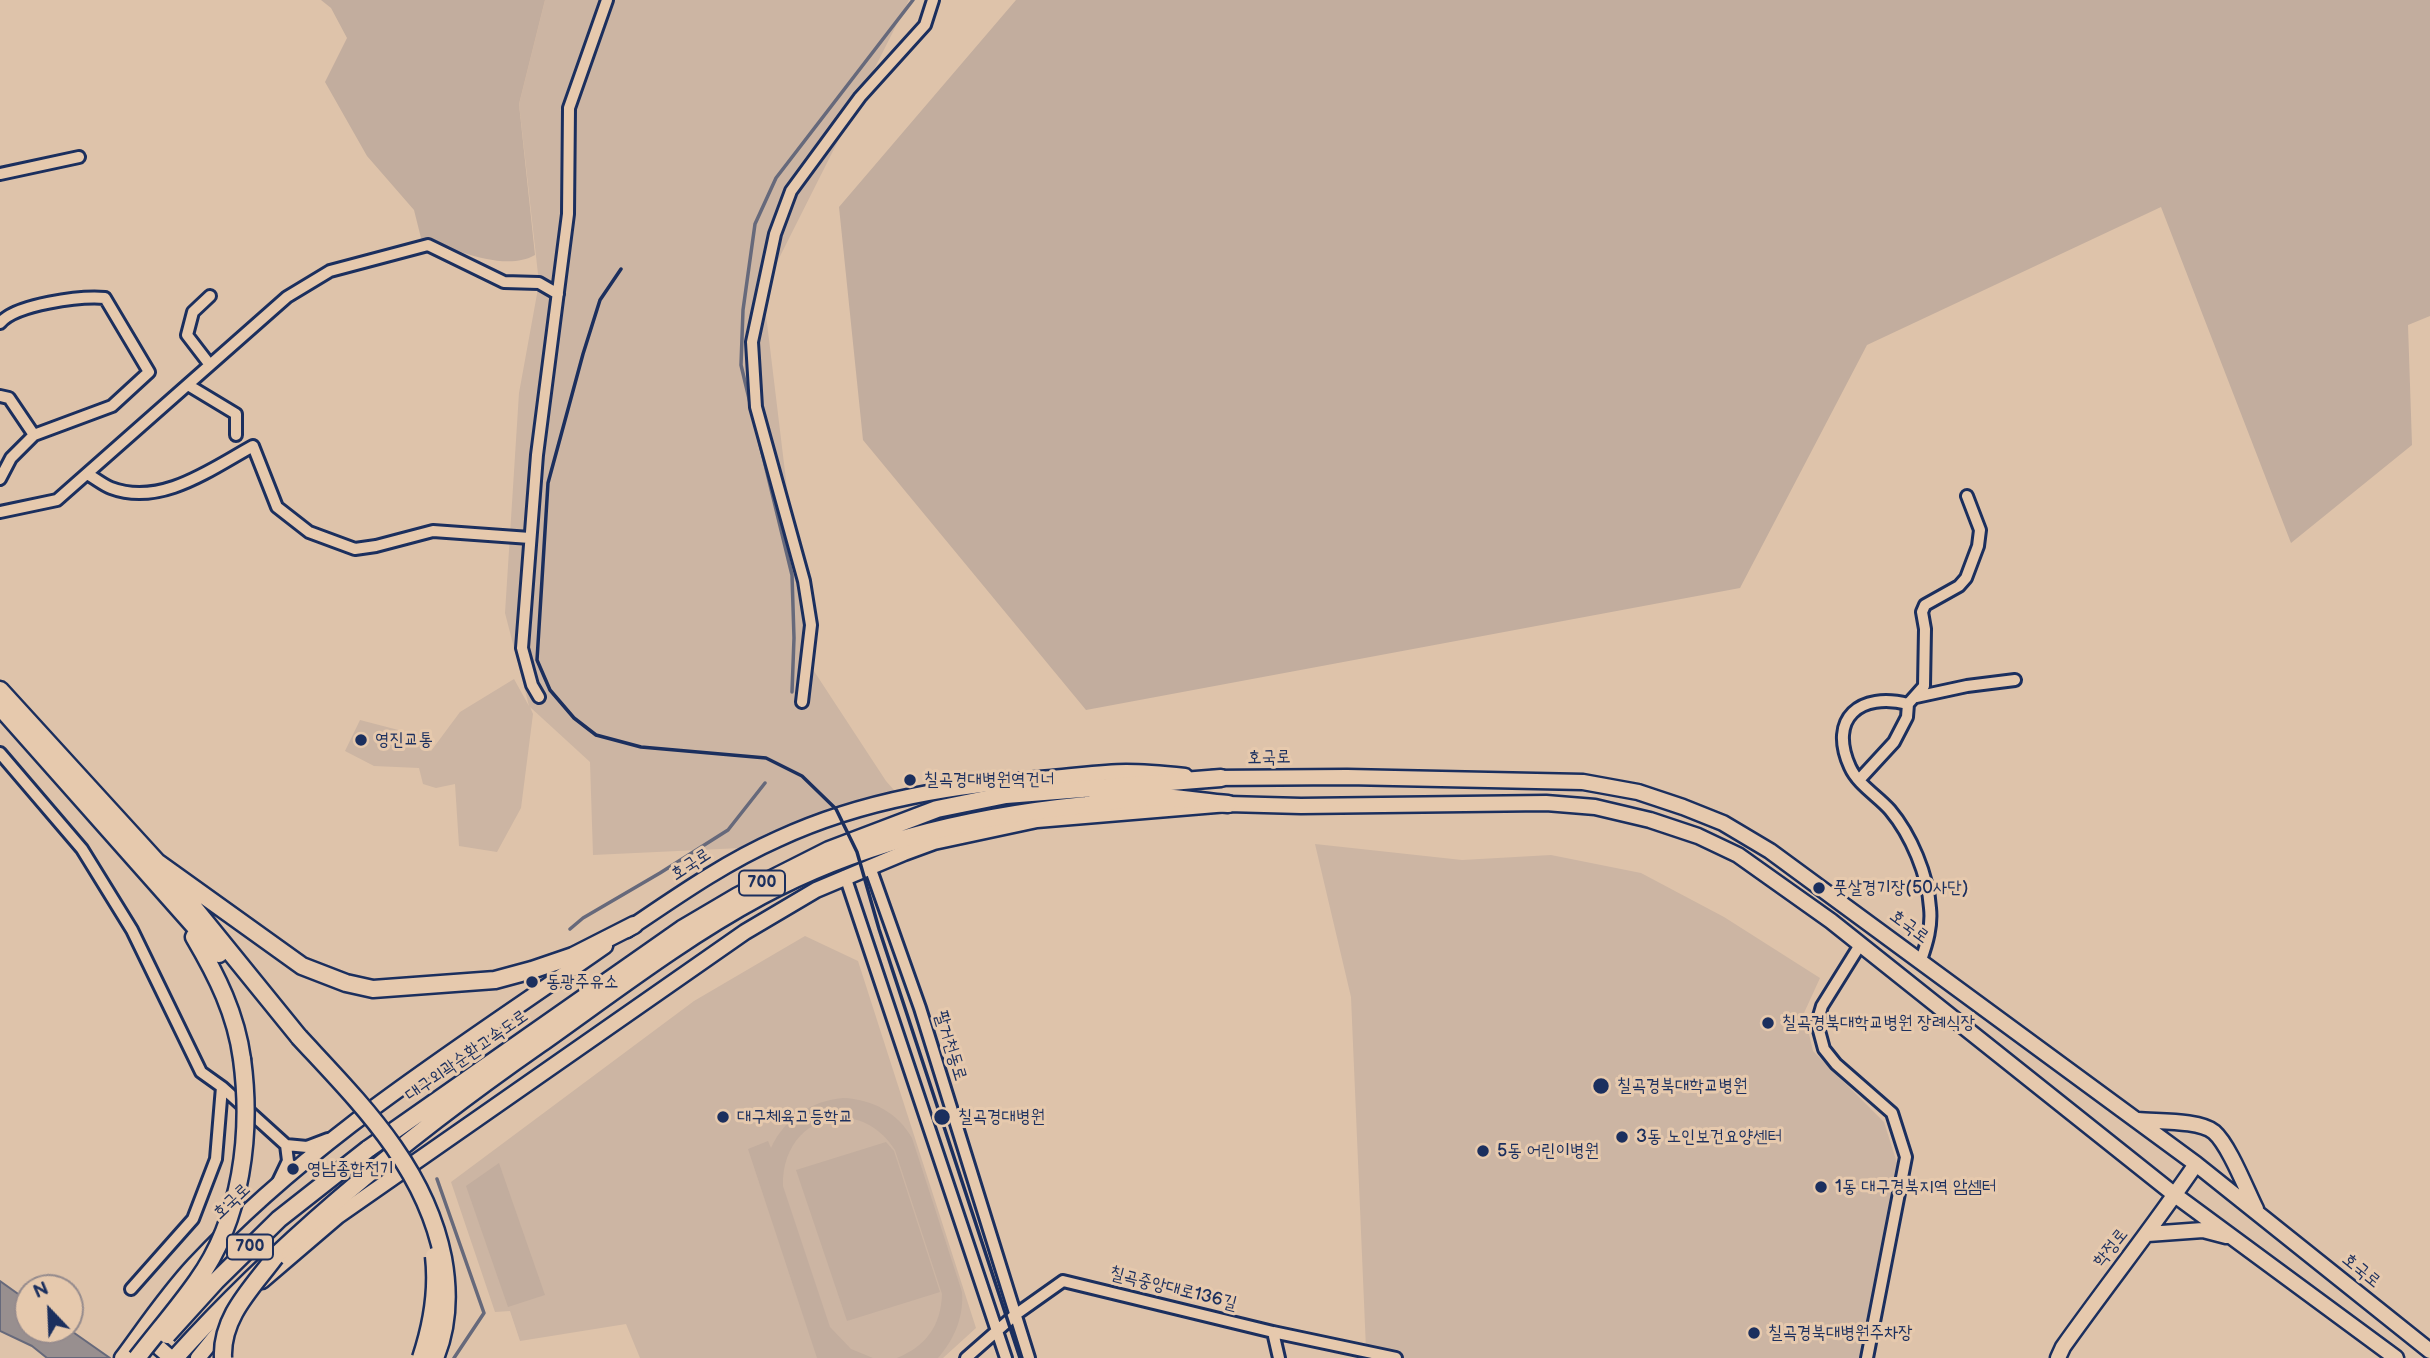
<!DOCTYPE html>
<meta charset="utf-8">
<style>
body{margin:0}
#map{position:relative;width:2430px;height:1358px;overflow:hidden;background:#dec3aa;font-family:"Balsamiq Sans",sans-serif}
canvas{display:block}
.north{position:absolute;left:14px;top:1274px;width:70px;height:70px;box-sizing:border-box;background:#e6c9ad;border:2px solid #958b8d;border-radius:50%;rotate:337deg;font-size:19px;font-weight:700;line-height:28px;text-align:center;color:#1b2f5e}
.north::after{content:'';display:block;margin:auto;width:24px;height:32px;background:#1b2f5e;clip-path:polygon(50% 0,100% 100%,50% 72%,0 100%)}
</style>
<div id="map">
<canvas width="2430" height="1358"></canvas>
<div class="north">N</div>
</div>
<script>
const g = document.querySelector('canvas').getContext('2d');
g.lineJoin = 'round';
function fill(path, color) {
  g.fillStyle = color;
  g.fill(path, 'evenodd');
}
function strokePath(path, color, width, dash) {
  g.strokeStyle = color;
  g.lineWidth = width;
  g.lineCap = dash ? 'butt' : 'round';
  g.setLineDash(dash || []);
  g.stroke(path);
}
function drawText(font, color, halo, rows, align = 'center') {
  g.font = font + ' "Balsamiq Sans","Poor Story",sans-serif';
  g.lineWidth = 6;
  g.setLineDash([]);
  g.textBaseline = 'middle';
  g.strokeStyle = halo;
  g.fillStyle = color;
  for (const [text, x, y, turn = 0] of rows) {
    g.save();
    g.translate(x, y);
    g.rotate((+turn || 0) * Math.PI / 180);
    g.textAlign = isNaN(turn) ? turn : align;
    if (halo) g.strokeText(text, 0, 0);
    g.fillText(text, 0, 0);
    g.restore();
  }
}
fill(new Path2D(`
 M545 0H909L763 290 808 662 886 781 901 798 779 838 741 848 593 855 590 762 530 707 533 714 521 808 497 852 459 846 455 784 436 788 423 784 419 768 374 766 345 751 360 720 406 732 431 751 460 712 514 679 529 706 505 613 519 393 539 283 519 104Z
 M1315 844 1462 860 1551 855 1641 873 1724 917 1820 978 1804 1013 1813 1051 1884 1122 1898 1166 1860 1358H1390L1366 1349 1351 997Z
 M805 936 858 961 976 1328 943 1358H640L626 1324 520 1341 510 1311 495 1312 451 1182 694 1001Z`), '#ccb5a3');
fill(new Path2D(`
 M321 0H545L519 104 535 255C504 273 452 248 421 238L414 210 367 156 325 82 347 38 331 8Z
 M1016 0H2430V316L2408 325 2412 445 2291 543 2161 207 1867 345 1740 588 1086 710 863 440 839 207Z
 M843 1098C872 1099 898 1113 912 1138L962 1292C964 1317 954 1340 938 1358H897C926 1346 941 1326 942 1294L895 1150C858 1092 781 1117 783 1186L830 1327 851 1349 873 1358H817L748 1149 768 1141 771 1148C785 1118 811 1101 843 1098Z
 M886 1142 894 1151 940 1292 847 1321 796 1170Z
 M499 1163 545 1295 508 1307 466 1186Z`), '#c2ad9e');
const water = new Path2D(`
 M0 1281 28 1301V1330H70L110 1358H47L32 1346 0 1331Z`);
fill(water, '#988f8f');
strokePath(water, '#66697b', 2);
strokePath(new Path2D(`
 M751 407 741 365 743 310 755 224 776 178 913 0
 M753 415 792 575 794 638 792 692
 M570 929 583 918 660 873 728 830 765 783
 M437 1179 484 1313 454 1358`), '#66697b', 3.5);
const minor = new Path2D(`
 M0 174 79 157
 M0 323C16 304 80 296 105 298L149 372 112 406 34 435
 M210 365 187 335 193 312 210 296
 M188 385 236 414V435
 M0 396 9 398 34 435 11 458 0 479
 M87 474C95 478 103 485 111 488 161 507 211 469 253 446L277 507 309 532 355 549 376 546 433 531 530 538
 M0 512 57 500 287 297 330 271 428 245 504 282 539 283 558 294
 M539 697 532 685 522 648 537 455 568 214 569 108 607 0
 M1916 697 1967 686 2015 680
 M802 702 811 625 804 581 756 407 752 342 775 234 791 191 860 97 925 25 933 0
 M1908 704C1860 692 1828 718 1850 767 1858 785 1878 796 1890 810 1911 835 1928 875 1930 908 1932 926 1927 943 1921 960
 M0 753 82 849 132 930 201 1072 222 1087 286 1145 307 1147 328 1139
 M1859 780 1894 742 1907 717 1908 704 1924 686 1925 629 1922 612 1925 605 1959 586 1966 578 1978 546 1980 530 1967 496
 M870 867 920 1008 1029 1358
 M845 876 1006 1358
 M1860 945 1822 1006 1817 1023 1824 1049 1836 1064 1892 1113 1906 1157 1867 1358
 M278 1182 288 1161 286 1145
 M131 1289 193 1219 216 1159 222 1087
 M1273 1332 1279 1358
 M966 1358 1015 1315 1063 1281 1273 1332 1396 1358`);
const major = new Path2D(`
 M1212 778 1347 777 1583 782 1638 792 1683 807 1723 823 1770 851 2196 1164 2430 1351
 M627 930C676 897 724 863 778 839 864 799 958 785 1052 778 1077 776 1102 772 1126 772 1146 772 1166 774 1185 776
 M2138 1120C2157 1122 2200 1120 2214 1132 2229 1145 2246 1189 2256 1209
 M2148 1234 2203 1230 2226 1236
 M262 1281 338 1216 745 932 816 890 904 853 934 842 1037 820 1228 804 1301 806 1546 803 1595 807 1650 820 1698 836 1738 855 1831 921 2175 1195 2396 1358
 M153 1328 156 1345 171 1358
 M122 1358C145 1327 167 1294 194 1265 312 1138 464 1045 605 946
 M198 1358 228 1321
 M2058 1358 2063 1347C2107 1285 2154 1226 2196 1164`);
const highway = new Path2D(`
 M0 690 157 862 299 1037
 M0 707 219 954
 M157 862 302 966 346 983 373 989 495 980 532 970 573 956 634 925
 M194 937C217 976 236 1014 242 1059
 M368 1149 682 929 738 896 829 850 937 809 1006 795 1221 778
 M175 1358C283 1238 408 1136 540 1044 612 993 683 938 761 896 861 842 974 816 1086 805 1110 802 1136 797 1160 797 1182 798 1205 802 1228 804`);
strokePath(minor, '#1b2f5e', 16);
strokePath(major, '#1b2f5e', 19);
strokePath(highway, '#1b2f5e', 21);
strokePath(minor, '#e6c9ad', 10);
strokePath(major, '#e6c9ad', 14);
strokePath(highway, '#e6c9ad', 16);
strokePath(new Path2D(`
 M621 269 600 300 583 354 548 483 537 660 550 690 574 718 596 735 641 747 766 758 802 776 836 809 857 852 879 929 1020 1358`), '#1b2f5e', 3.5);
const highwayBridge = new Path2D(`
 M299 1037C360 1103 425 1166 443 1258 449 1291 448 1327 435 1358
 M167 1335 216 1281 279 1219 368 1149
 M137 1358C157 1332 178 1308 197 1281 242 1219 252 1133 242 1059
 M223 1358C221 1317 252 1288 275 1257
 M421 1358C432 1325 438 1291 434 1256`);
strokePath(highwayBridge, '#1b2f5e', 21, []);
strokePath(highwayBridge, '#e6c9ad', 16);
for (const [x, y, r, color] of [
 [361,740,7,"#1b2f5e"],
 [910,780,7,"#1b2f5e"],
 [1819,888,7,"#1b2f5e"],
 [532,982,7,"#1b2f5e"],
 [1768,1023,7,"#1b2f5e"],
 [1601,1086,9,"#1b2f5e"],
 [723,1117,7,"#1b2f5e"],
 [942,1117,9,"#1b2f5e"],
 [1622,1137,7,"#1b2f5e"],
 [1483,1151,7,"#1b2f5e"],
 [293,1169,7,"#1b2f5e"],
 [1821,1187,7,"#1b2f5e"],
 [1754,1333,7,"#1b2f5e"]
]) {
  const dot = new Path2D();
  dot.arc(x, y, r, 0, 2 * Math.PI);
  g.fillStyle = color;
  g.fill(dot);
  strokePath(dot, '#e6c9ad', 2.5);
}
for (const [x, y, w] of [
 [762,883,46],
 [250,1247,46]
]) {
  const box = new Path2D();
  box.roundRect(x - w / 2, y - 12.5, w, 25, 5);
  g.fillStyle = '#e6c9ad';
  g.fill(box);
  strokePath(box, '#1b2f5e', 2);
}
drawText('bold 16px', '#1b2f5e', null, [
 ["700",762,883],
 ["700",250,1247]
]);
drawText('18px', '#1b2f5e', '#e6c9ad', [
 ["영진교통",375,740],
 ["칠곡경대병원역건너",924,780],
 ["풋살경기장(50사단)",1833,888],
 ["동광주유소",546,982],
 ["칠곡경북대학교병원 장례식장",1782,1023],
 ["칠곡경북대학교병원",1617,1086],
 ["대구체육고등학교",737,1117],
 ["칠곡경대병원",958,1117],
 ["3동 노인보건요양센터",1636,1137],
 ["5동 어린이병원",1497,1151],
 ["영남종합전기",307,1169],
 ["1동 대구경북지역 암셈터",1835,1187],
 ["칠곡경북대병원주차장",1768,1333]
], 'left');
drawText('18px', '#1b2f5e', '#e6c9ad', [
 ["호국로",1269,758,-1],
 ["호국로",691,865,-33],
 ["호국로",1909,927,36],
 ["팔거천동로",950,1046,73],
 ["대구외곽순환고속도로",467,1056,-35],
 ["호국로",232,1202,-43],
 ["학정로",2111,1248,-51],
 ["호국로",2361,1271,39],
 ["칠곡중앙대로136길",1173,1289,14]
]);
</script>
